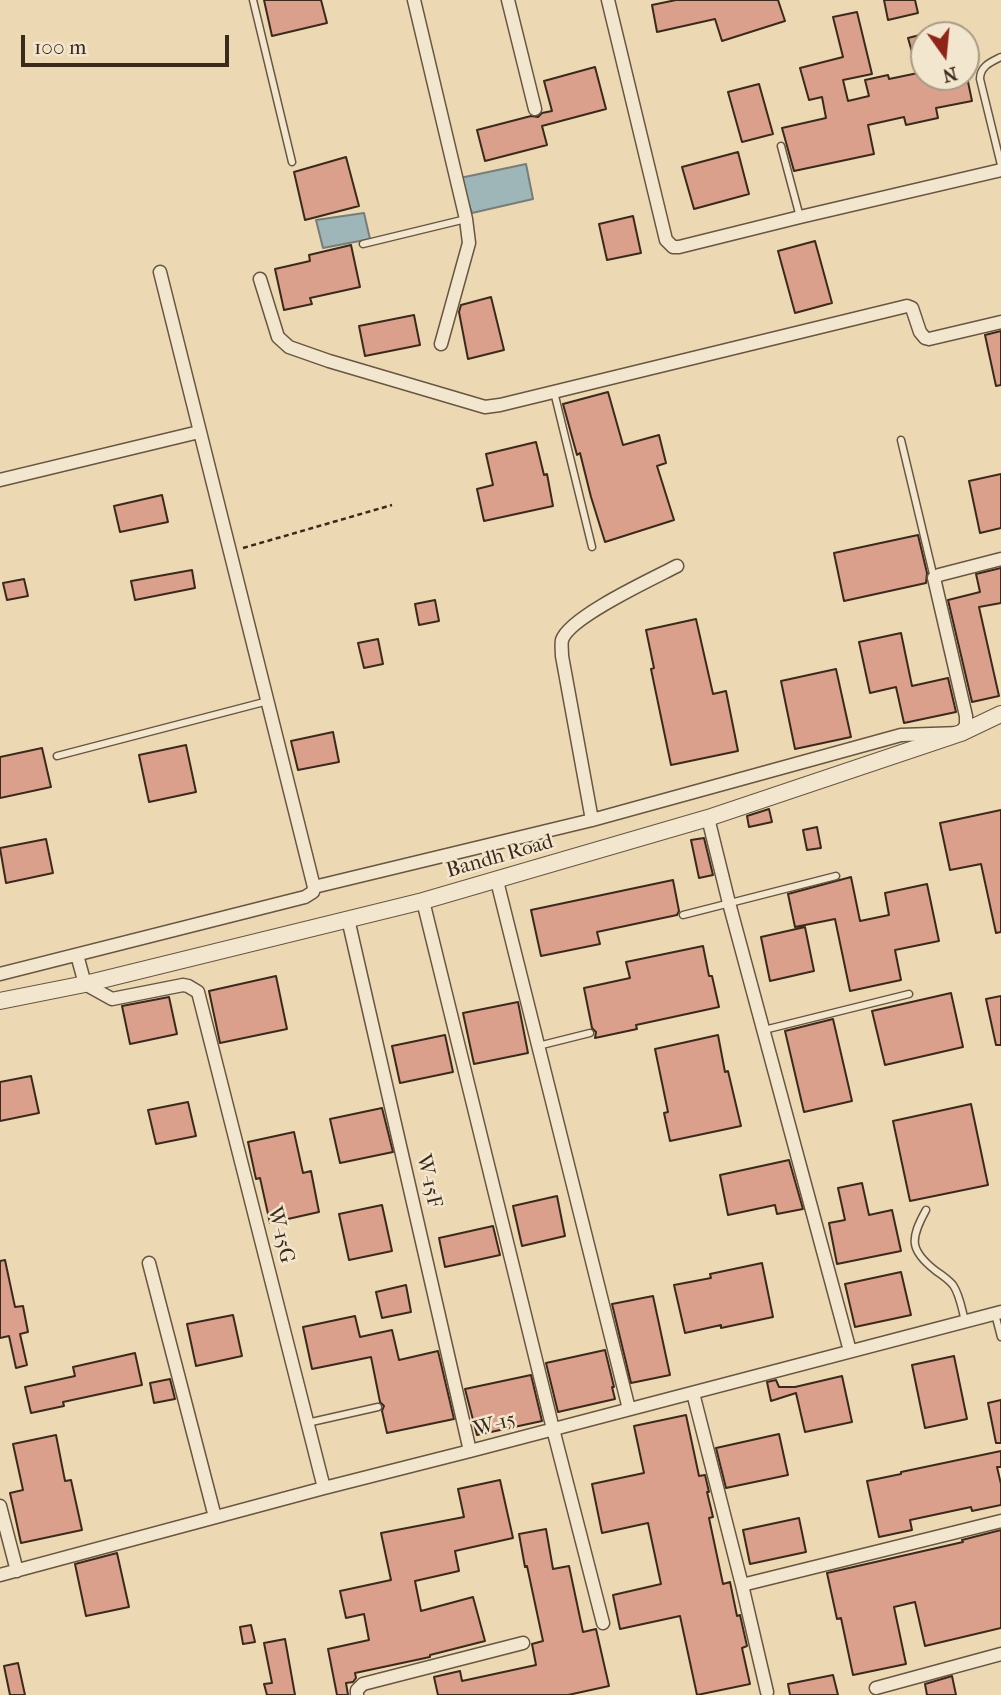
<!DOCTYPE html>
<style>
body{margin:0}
#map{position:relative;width:1001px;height:1695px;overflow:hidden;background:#ecd8b3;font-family:"IM FELL French Canon",serif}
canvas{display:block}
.north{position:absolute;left:910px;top:21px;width:70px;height:70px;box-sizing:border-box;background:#f3e6ce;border:2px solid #a99b86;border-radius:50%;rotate:165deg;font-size:19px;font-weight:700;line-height:28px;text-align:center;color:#3b2a1b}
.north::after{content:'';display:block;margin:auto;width:24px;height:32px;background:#8f2418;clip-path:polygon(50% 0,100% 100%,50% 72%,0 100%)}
.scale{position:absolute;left:21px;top:35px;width:208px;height:32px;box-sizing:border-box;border:4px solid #3b2a1b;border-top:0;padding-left:9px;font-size:21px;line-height:24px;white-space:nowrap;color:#3b2a1b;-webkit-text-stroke:5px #f3e6ce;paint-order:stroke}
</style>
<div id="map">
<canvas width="1001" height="1695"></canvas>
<div class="north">N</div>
<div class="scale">100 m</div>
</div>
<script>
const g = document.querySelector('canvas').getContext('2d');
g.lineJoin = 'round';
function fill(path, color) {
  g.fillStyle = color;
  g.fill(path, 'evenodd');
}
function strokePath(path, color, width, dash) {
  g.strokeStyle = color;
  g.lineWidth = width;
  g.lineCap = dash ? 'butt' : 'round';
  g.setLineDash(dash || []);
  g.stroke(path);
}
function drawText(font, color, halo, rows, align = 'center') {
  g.font = font + ' "IM FELL French Canon",serif';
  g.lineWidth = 5;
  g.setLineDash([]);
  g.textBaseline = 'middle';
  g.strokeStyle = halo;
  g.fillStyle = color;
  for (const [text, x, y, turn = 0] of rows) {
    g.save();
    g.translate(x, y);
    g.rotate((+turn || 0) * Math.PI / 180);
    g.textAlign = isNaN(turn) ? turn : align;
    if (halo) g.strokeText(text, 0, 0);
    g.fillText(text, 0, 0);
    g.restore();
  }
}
const water = new Path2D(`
 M526 164 533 199 472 213 460 178Z
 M364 213 370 239 323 248 316 220Z`);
fill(water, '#9fb6b8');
strokePath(water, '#777e79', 2);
const building = new Path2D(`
 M264 0H321L327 23 272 36Z
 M676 0H778L785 21 722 41 715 19 657 32 652 5Z
 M884 0H915L918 13 888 20Z
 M857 12 872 74 843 80 848 101 869 96 865 80 888 75 889 79 918 73 908 38 924 34V77H967L972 101 936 108 938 118 906 125 904 117 868 125 874 154 794 171 782 128 826 118 822 97 809 100 800 68 843 57 833 17Z
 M595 67 606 109 542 126 547 145 485 161 477 130 531 116 538 117 542 113 552 111 544 81Z
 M759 84 773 134 742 142 728 92Z
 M738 152 749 194 694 209 682 167Z
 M346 157 359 206 305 220 294 172Z
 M633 216 641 253 607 260 599 224Z
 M815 241 832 303 795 313 778 251Z
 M351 245 360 287 310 298 312 304 284 310 275 269 310 261 309 255Z
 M491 297 504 350 468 359 459 312 461 305Z
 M414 315 420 345 365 356 359 326Z
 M1001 331V385L996 386 985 335Z
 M608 392 623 445 659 435 666 463 657 466 674 520 605 542 591 497 580 453 577 455 563 404Z
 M536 442 544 475 547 474 553 506 484 521 477 489 493 485 486 454Z
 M1001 474V528L980 533 969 481Z
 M162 495 168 522 120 532 114 506Z
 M918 535 927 573 926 583 844 601 834 553Z
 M1001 568V603L979 607 999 696 972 702 948 600 980 592 976 574Z
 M192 570 195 588 135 600 131 581Z
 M24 579 28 596 7 600 3 583Z
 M435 600 439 621 419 625 415 604Z
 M696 619 713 694 726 691 738 751 671 765 651 669 654 668 646 630Z
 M901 633 912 686 948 678 956 712 904 723 896 687 870 693 859 642Z
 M378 639 383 664 364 668 358 643Z
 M836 669 851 737 795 749 781 681Z
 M333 732 339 762 298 770 291 741Z
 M186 745 196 792 149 802 139 755Z
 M42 748 51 787 0 798V757Z
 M769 809 772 822 749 827 747 816Z
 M1001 810V932L996 933 981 864 950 870 940 823Z
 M817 827 821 848 807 850 803 830Z
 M704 838 713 875 699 878 691 840Z
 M46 839 53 873 6 883 0 848Z
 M851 877 860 921 889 915 885 893 927 884 939 941 895 950 901 980 850 991 835 919 795 927 788 894Z
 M673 880 679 911 677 915 597 932 600 944 541 956 531 910Z
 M805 927 814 971 770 981 761 937Z
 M703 946 709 976H712L719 1007 636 1025 637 1029 595 1038 596 1032 592 1028 584 988 630 978 626 962Z
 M276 976 287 1029 220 1043 209 991Z
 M951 993 963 1047 885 1065 872 1011Z
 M1001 996V1045H996L986 999Z
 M169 997 177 1034 130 1044 122 1006Z
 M518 1002 528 1053 474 1064 463 1013Z
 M833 1019 852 1101 804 1112 785 1031Z
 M445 1035 453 1072 400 1083 392 1046Z
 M718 1035 725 1072 728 1071 741 1126 670 1141 664 1113 668 1112 655 1049Z
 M31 1076 39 1113 0 1121V1082Z
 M188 1102 196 1136 156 1144 148 1110Z
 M971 1104 988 1185 910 1201 893 1121Z
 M382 1108 393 1152 340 1163 330 1119Z
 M294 1132 303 1173 311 1171 319 1212 270 1223 260 1178 256 1179 248 1142Z
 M789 1160 803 1209 777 1214 775 1205 728 1215 720 1175Z
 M862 1183 869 1215 892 1210 901 1251 837 1264 829 1223 845 1220 838 1188Z
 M557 1196 565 1236 522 1246 513 1206Z
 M382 1205 392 1251 349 1260 339 1214Z
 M493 1226 500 1255 445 1267 439 1238Z
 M5 1260 15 1307 23 1306 28 1332 20 1334 27 1365 16 1368 9 1336 0 1338V1261Z
 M762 1263 773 1317 721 1328V1325L685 1333 674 1285 711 1278 710 1274Z
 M901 1272 911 1315 855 1327 845 1284Z
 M406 1285 411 1312 382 1318 376 1292Z
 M653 1296 670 1375 631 1383 612 1304Z
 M233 1315 242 1356 196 1366 187 1324Z
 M355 1316 360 1337 392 1330 399 1360 438 1351 454 1419 387 1433 382 1411 384 1406 380 1402 371 1357 312 1369 303 1327Z
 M605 1350 614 1387H612L615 1399 558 1412 546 1363Z
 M135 1353 142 1385 63 1402 64 1406 31 1413 25 1387 75 1376 73 1367Z
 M954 1356 967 1419 925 1428 912 1365Z
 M531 1375 542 1421 477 1435 465 1389Z
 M842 1376 852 1422 805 1432 796 1393 771 1401 767 1382 776 1380 779 1387H795Z
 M170 1379 175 1399 154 1403 150 1383Z
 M1001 1400V1443H996L988 1403Z
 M686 1415 699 1476 705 1475 709 1492H707L713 1517 709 1518 723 1584 730 1582 737 1616 740 1615 747 1646 742 1648 750 1684 697 1695 680 1616 620 1629 613 1595 661 1584 648 1523 602 1533 592 1484 644 1473 634 1426Z
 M779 1434 788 1475 726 1488 716 1448Z
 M56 1435 65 1481 71 1480 82 1530 21 1543 10 1493 23 1490 13 1444Z
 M1001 1451V1467H997L1001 1484V1505L972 1511 971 1507 910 1520 912 1530 879 1537 867 1481 901 1474V1472Z
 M500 1480 513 1538 455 1551 459 1571 415 1581 421 1611 473 1597 485 1641 430 1655V1657L355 1673 356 1678 353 1682 346 1683 348 1695H337L328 1649 369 1640 364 1614 346 1618 340 1591 391 1580 381 1533 464 1517 458 1489Z
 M799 1518 806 1552 750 1564 743 1530Z
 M546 1529 553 1569 569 1566 583 1632 596 1629 609 1686 568 1695H438L434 1677 460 1671 462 1681 536 1665 532 1644 543 1641 527 1566 525 1567 519 1534Z
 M1001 1530V1628L925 1646 915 1602 894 1607 906 1664 853 1675 841 1618 837 1619 827 1573 963 1542 962 1540Z
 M117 1553 129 1607 86 1616 75 1564Z
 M251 1625 255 1642 243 1644 240 1627Z
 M285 1639 295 1695H267L264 1684 272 1683 264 1643Z
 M18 1663 25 1695H10L4 1666Z
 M833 1675 838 1695H790L788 1684Z
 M952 1676 956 1695H927L925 1684Z`);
fill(building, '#dba08c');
strokePath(building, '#3b2a1b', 2);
const service = new Path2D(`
 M253 0 292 162
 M1001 57C991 62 980 66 980 79L1001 165
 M781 146 800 217
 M363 244 466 219
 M554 392 592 547
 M901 440 934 578
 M57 756 268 701
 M683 915 836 876
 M764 1030 909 994
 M538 1046 590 1033
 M926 1210C910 1239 909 1250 936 1271 942 1275 948 1279 953 1285 960 1295 962 1310 965 1321
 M995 1314 1001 1337
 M307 1423 378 1407`);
const minor = new Path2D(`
 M414 0 466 219 469 243 441 344
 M508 0 535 109
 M608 0 666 240 673 247H679L800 217 1001 170
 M260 279 278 337 289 347 329 361 485 407 500 405 907 306 912 308 920 332 925 338 929 339 1001 322
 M0 480 199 432
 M708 818 729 903 850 1351
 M592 820 562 656C562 651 561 644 562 640 569 617 654 578 677 566
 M497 881 629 1409
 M314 887 592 820 901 735 961 733 966 725V716L934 578 939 575 1001 559
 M423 901 553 1429 603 1623
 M348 919 470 1451
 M77 955 85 984 112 999 183 985 188 986 198 992 324 1488
 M0 974 305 897 313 892 314 887 160 272
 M149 1263 215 1517
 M693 1393 742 1585 767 1692
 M0 1506 17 1571
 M0 1575 324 1488 470 1451 1001 1312
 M742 1585 1001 1521
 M876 1688 1001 1654
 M357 1695V1690L363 1684 523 1643`);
const tertiary = new Path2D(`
 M0 1001 85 984 423 901 708 818 961 733 1001 714`);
strokePath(service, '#675641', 9);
strokePath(minor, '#675641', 15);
strokePath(tertiary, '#675641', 18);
strokePath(new Path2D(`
 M243 548 392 505`), '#3b2a1b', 2.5, [5, 3.5]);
strokePath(service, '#f3e6ce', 6);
strokePath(minor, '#f3e6ce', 12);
strokePath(tertiary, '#f3e6ce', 16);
drawText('21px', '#3b2a1b', '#f3e6ce', [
 ["Bandh Road",500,857,-16],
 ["W-15F",428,1181,77],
 ["W-15G",280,1235,76],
 ["W-15",495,1425,-15]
]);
</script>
